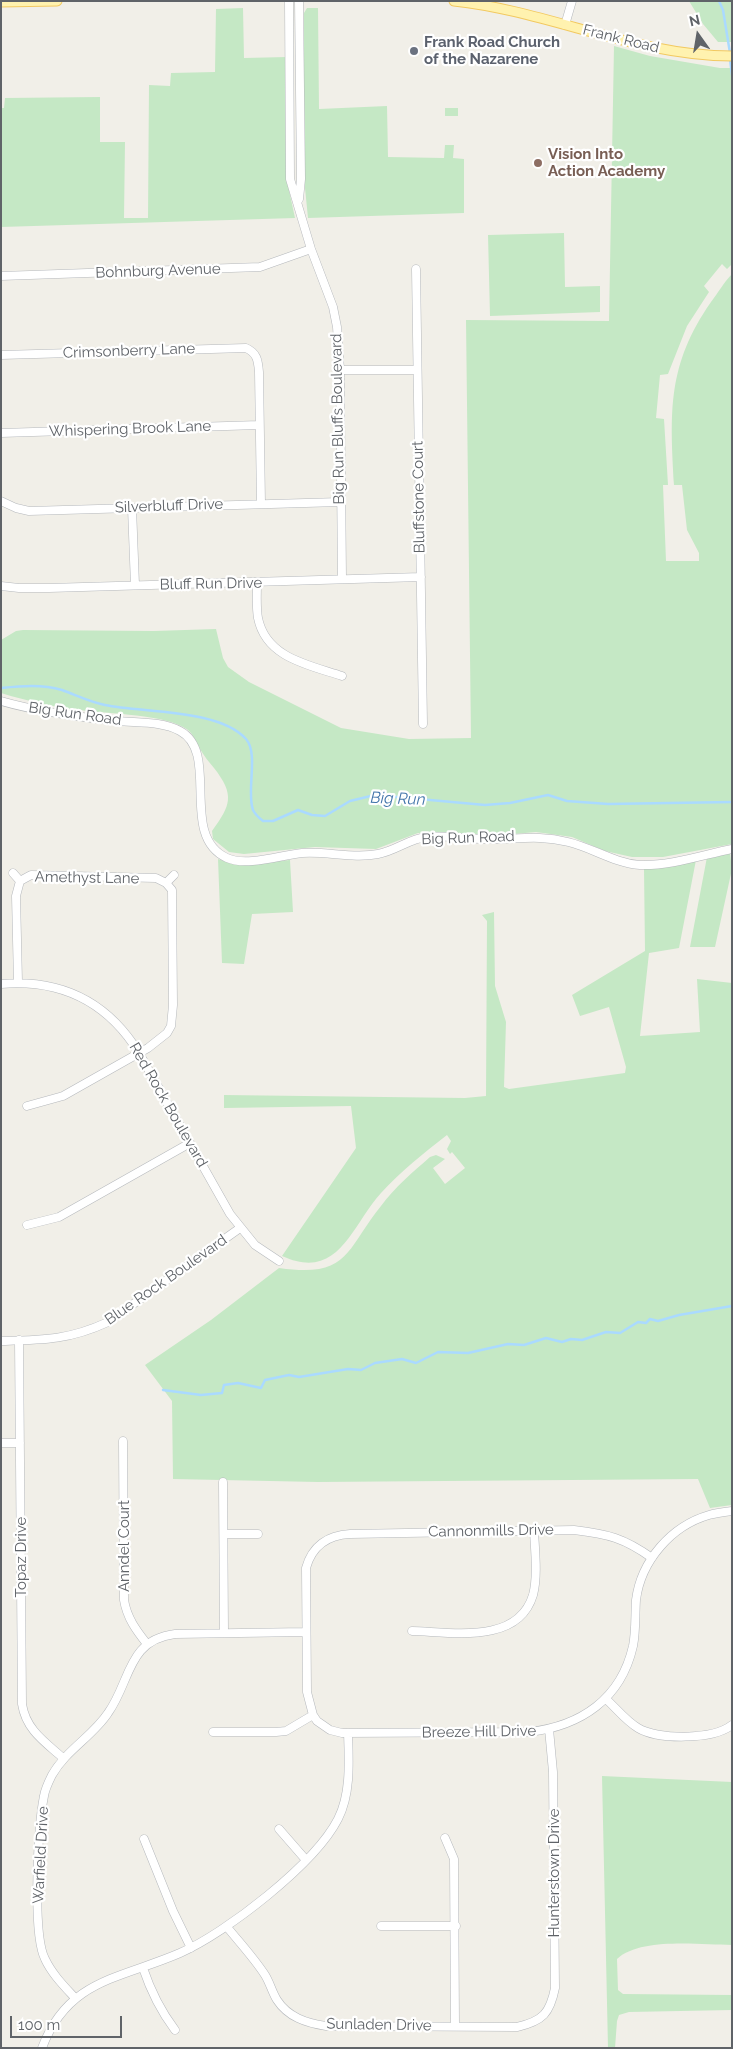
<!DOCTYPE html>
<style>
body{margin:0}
#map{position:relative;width:733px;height:2049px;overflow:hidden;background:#f1efe8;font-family:Raleway,sans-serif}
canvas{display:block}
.frame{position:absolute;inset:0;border:2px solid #5f6368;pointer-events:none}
.north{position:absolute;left:673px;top:10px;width:50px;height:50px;-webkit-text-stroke:4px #fff;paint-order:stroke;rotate:347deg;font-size:14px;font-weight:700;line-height:20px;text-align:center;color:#5f6368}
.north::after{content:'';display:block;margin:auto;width:18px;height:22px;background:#5f6368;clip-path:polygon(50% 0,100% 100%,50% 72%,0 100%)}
.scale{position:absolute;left:10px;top:2016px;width:112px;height:22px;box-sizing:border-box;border:2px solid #5f6368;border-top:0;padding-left:6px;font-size:15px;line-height:18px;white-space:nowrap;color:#5f6368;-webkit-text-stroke:4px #fff;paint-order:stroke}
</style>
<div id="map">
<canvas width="733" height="2049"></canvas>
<div class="frame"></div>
<div class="north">N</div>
<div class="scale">100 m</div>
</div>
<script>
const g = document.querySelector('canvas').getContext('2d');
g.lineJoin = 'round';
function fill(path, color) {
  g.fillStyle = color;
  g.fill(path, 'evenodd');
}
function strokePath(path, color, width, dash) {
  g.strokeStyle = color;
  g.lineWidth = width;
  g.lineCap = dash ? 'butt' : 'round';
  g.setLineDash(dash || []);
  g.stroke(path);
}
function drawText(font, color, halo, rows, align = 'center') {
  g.font = font + ' Raleway,sans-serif';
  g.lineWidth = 4.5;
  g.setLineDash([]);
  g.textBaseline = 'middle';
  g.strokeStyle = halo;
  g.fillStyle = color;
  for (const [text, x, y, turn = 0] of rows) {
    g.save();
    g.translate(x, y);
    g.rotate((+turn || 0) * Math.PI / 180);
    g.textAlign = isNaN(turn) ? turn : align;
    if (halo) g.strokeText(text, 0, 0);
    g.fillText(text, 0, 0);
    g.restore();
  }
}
fill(new Path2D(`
 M689 1H732V42H718L703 24Z
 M243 8 244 58 287 57V181L295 218 1 227V108H4L5 98 100 97V142H125L124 218H148L149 85 170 86 171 73 215 72 216 9Z
 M307 8H318L319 109 387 106 388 157 444 158 445 145H454L453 158 464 159V213L308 218 304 178V13Z
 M614 46 650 56 720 68H732V264L727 269 722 264 704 286 709 292 687 326 668 374 660 375 656 418 664 419 668 485H663L666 561H699V553L687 530 682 485H674C670 412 667 365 711 302 718 293 724 282 732 274V844L663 857H632L605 851 572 837 536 832 502 835 449 833H418L376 849 315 847 244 854 229 852 213 839 212 831C231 805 235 795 214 768 209 762 204 756 200 749 196 743 194 735 188 730 167 714 108 714 80 710 53 707 27 701 1 693V640L16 631 23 630 154 631 216 629 223 658 228 667 249 682 341 728 409 739 471 738 466 320 609 321Z
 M445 108H458V116H445Z
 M564 233 565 287 600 286V312L490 316 488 235Z
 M730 853 732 869 715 947H690L707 857Z
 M218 859 235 865 290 860 293 912 252 914 244 964 222 963Z
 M696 860 679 948 649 953 640 1036 700 1032 697 979 732 983V1505L710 1508 698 1479 318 1482 173 1479 172 1401 145 1365 211 1320 279 1268C349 1278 345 1251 381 1206 395 1187 413 1172 430 1157L436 1155 445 1159 433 1168 445 1184 465 1168 452 1152 450 1154 447 1149 451 1141 447 1135C424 1153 401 1171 381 1193 351 1226 339 1282 282 1256L356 1148 351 1106 224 1108V1095L465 1098 486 1096 487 921 482 915 494 912 495 986 506 1022 504 1087 509 1089 625 1073 626 1067 609 1007 580 1016 572 995 645 951 644 869Z
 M602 1776 732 1782V1945C700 1945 641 1937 617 1959L618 1990 623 1994 732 1995V2010L629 2012 619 2015 617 2021 615 2048H608Z`), '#c5e8c5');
strokePath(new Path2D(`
 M719 1 723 10 730 53
 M730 59 732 75
 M1 688C21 686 42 684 62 690 76 695 90 702 105 705 144 713 219 709 246 739 259 754 246 791 253 810 255 814 259 818 263 821H273L298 810 312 815 325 816 350 801 375 795 485 805 510 803 548 795 567 801 608 804 732 802
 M163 1390 201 1395 222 1393 224 1385 238 1383 261 1388 265 1380 289 1375 299 1377 348 1369 361 1370 375 1363 402 1359 416 1363 438 1352 468 1353 508 1344 524 1345 546 1338 562 1342 571 1339 582 1340 606 1332 620 1333 638 1322 646 1323 650 1319 658 1321 679 1315 732 1306`), '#aadaff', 2.5);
const minor = new Path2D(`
 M289 1 290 179 311 249 333 307 337 327 340 370 342 579
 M565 25 572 1
 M299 199 301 179 299 1
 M416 269 423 724
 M1 276 260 267 311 249
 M1 355 246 348C257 353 258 360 259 372L261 504
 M340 370H417
 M1 433 259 425
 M1 501 16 508 29 511 340 502
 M132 508 135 585
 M257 583C257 594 256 607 258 618 266 658 309 665 342 676
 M1 586 19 588H49L421 577
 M1 701C39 712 78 717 118 721 137 723 162 721 180 731 221 753 178 836 227 858 247 867 281 855 302 853 327 851 353 859 378 854 395 851 409 839 426 837 445 835 465 839 485 839 515 840 537 834 568 842 593 848 614 863 640 865 671 866 702 855 732 849
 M13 873 20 881
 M166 883 174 875
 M18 982 16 896 20 881 31 875 156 878 166 883 172 890 173 1005 171 1026 167 1033 148 1048 63 1096 27 1106
 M1 984C61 979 107 1001 139 1053L230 1214 255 1245 279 1261
 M27 1225 59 1217 190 1143
 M19 1340 22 1704C26 1730 45 1742 63 1758
 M1 1341C43 1340 69 1340 108 1322L240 1228
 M123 1441 124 1600C127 1618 136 1630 147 1644
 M1 1443H20
 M223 1482 224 1633
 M224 1534H258
 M652 1558C624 1538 608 1534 574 1530L350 1534C328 1535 312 1546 306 1568L307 1692 313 1715 317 1721 330 1730 342 1733 529 1732C581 1726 621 1699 633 1646 636 1631 635 1615 636 1600 641 1561 671 1526 709 1515 716 1513 724 1512 732 1511
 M412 1631C451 1632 518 1645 533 1595 538 1576 535 1551 534 1531
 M606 1699C616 1708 626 1721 638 1728 658 1740 713 1740 732 1725
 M213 1732H276L286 1731 313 1715
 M279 1829 306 1860
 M445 1838 454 1859 455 2026
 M144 1839 173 1911 191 1948
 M381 1926H456
 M227 1927C240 1943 254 1958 265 1975 270 1983 272 1992 277 2000 288 2017 306 2023 326 2026L517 2027C543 2021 550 2013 555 1988L553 1772 549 1729
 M143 1968C151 1992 160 2010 175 2030
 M75 1998C64 1986 52 1974 45 1959 32 1934 38 1826 44 1796 45 1789 49 1781 52 1775 66 1750 93 1736 108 1713 131 1681 127 1640 175 1634L305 1632
 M42 2048C68 1979 120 1979 180 1953 226 1933 315 1864 338 1819 351 1794 349 1761 348 1733`);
const major = new Path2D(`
 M454 1C548 11 636 56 732 56
 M1 2 57 1`);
strokePath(minor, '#b5b8bc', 9);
strokePath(major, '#f2c960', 11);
strokePath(minor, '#fff', 8);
strokePath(major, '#fff2af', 9);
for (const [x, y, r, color] of [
 [414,51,5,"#6b7280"],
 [538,163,5,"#8d6e63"]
]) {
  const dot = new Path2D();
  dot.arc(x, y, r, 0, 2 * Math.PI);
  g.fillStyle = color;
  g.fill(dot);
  strokePath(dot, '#fff', 2);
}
drawText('15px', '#5f6368', '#fff', [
 ["Frank Road",621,39,14],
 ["Bohnburg Avenue",158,271,-2],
 ["Crimsonberry Lane",129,351,-2],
 ["Big Run Bluffs Boulevard",338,419,-91],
 ["Whispering Brook Lane",130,429,-2],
 ["Bluffstone Court",419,497,-91],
 ["Silverbluff Drive",169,506,-2],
 ["Bluff Run Drive",211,584,-1],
 ["Big Run Road",75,714,8],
 ["Big Run Road",468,838,-2],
 ["Amethyst Lane",87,878,1],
 ["Red Rock Boulevard",168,1105,60],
 ["Blue Rock Boulevard",166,1280,-35],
 ["Cannonmills Drive",491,1531,-1],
 ["Anndel Court",124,1546,-90],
 ["Topaz Drive",21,1557,-90],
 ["Breeze Hill Drive",479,1732,-1],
 ["Warfield Drive",41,1855,-87],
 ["Hunterstown Drive",554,1873,-90],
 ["Sunladen Drive",379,2025,1]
]);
drawText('bold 15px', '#5b616d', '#fff', [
 ["Frank Road Church",424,42],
 ["of the Nazarene",424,59]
], 'left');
drawText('bold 15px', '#785e54', '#fff', [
 ["Vision Into",548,154],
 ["Action Academy",548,171]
], 'left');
drawText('italic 16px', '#4174aa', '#fff', [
 ["Big Run",398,799,2]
]);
</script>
